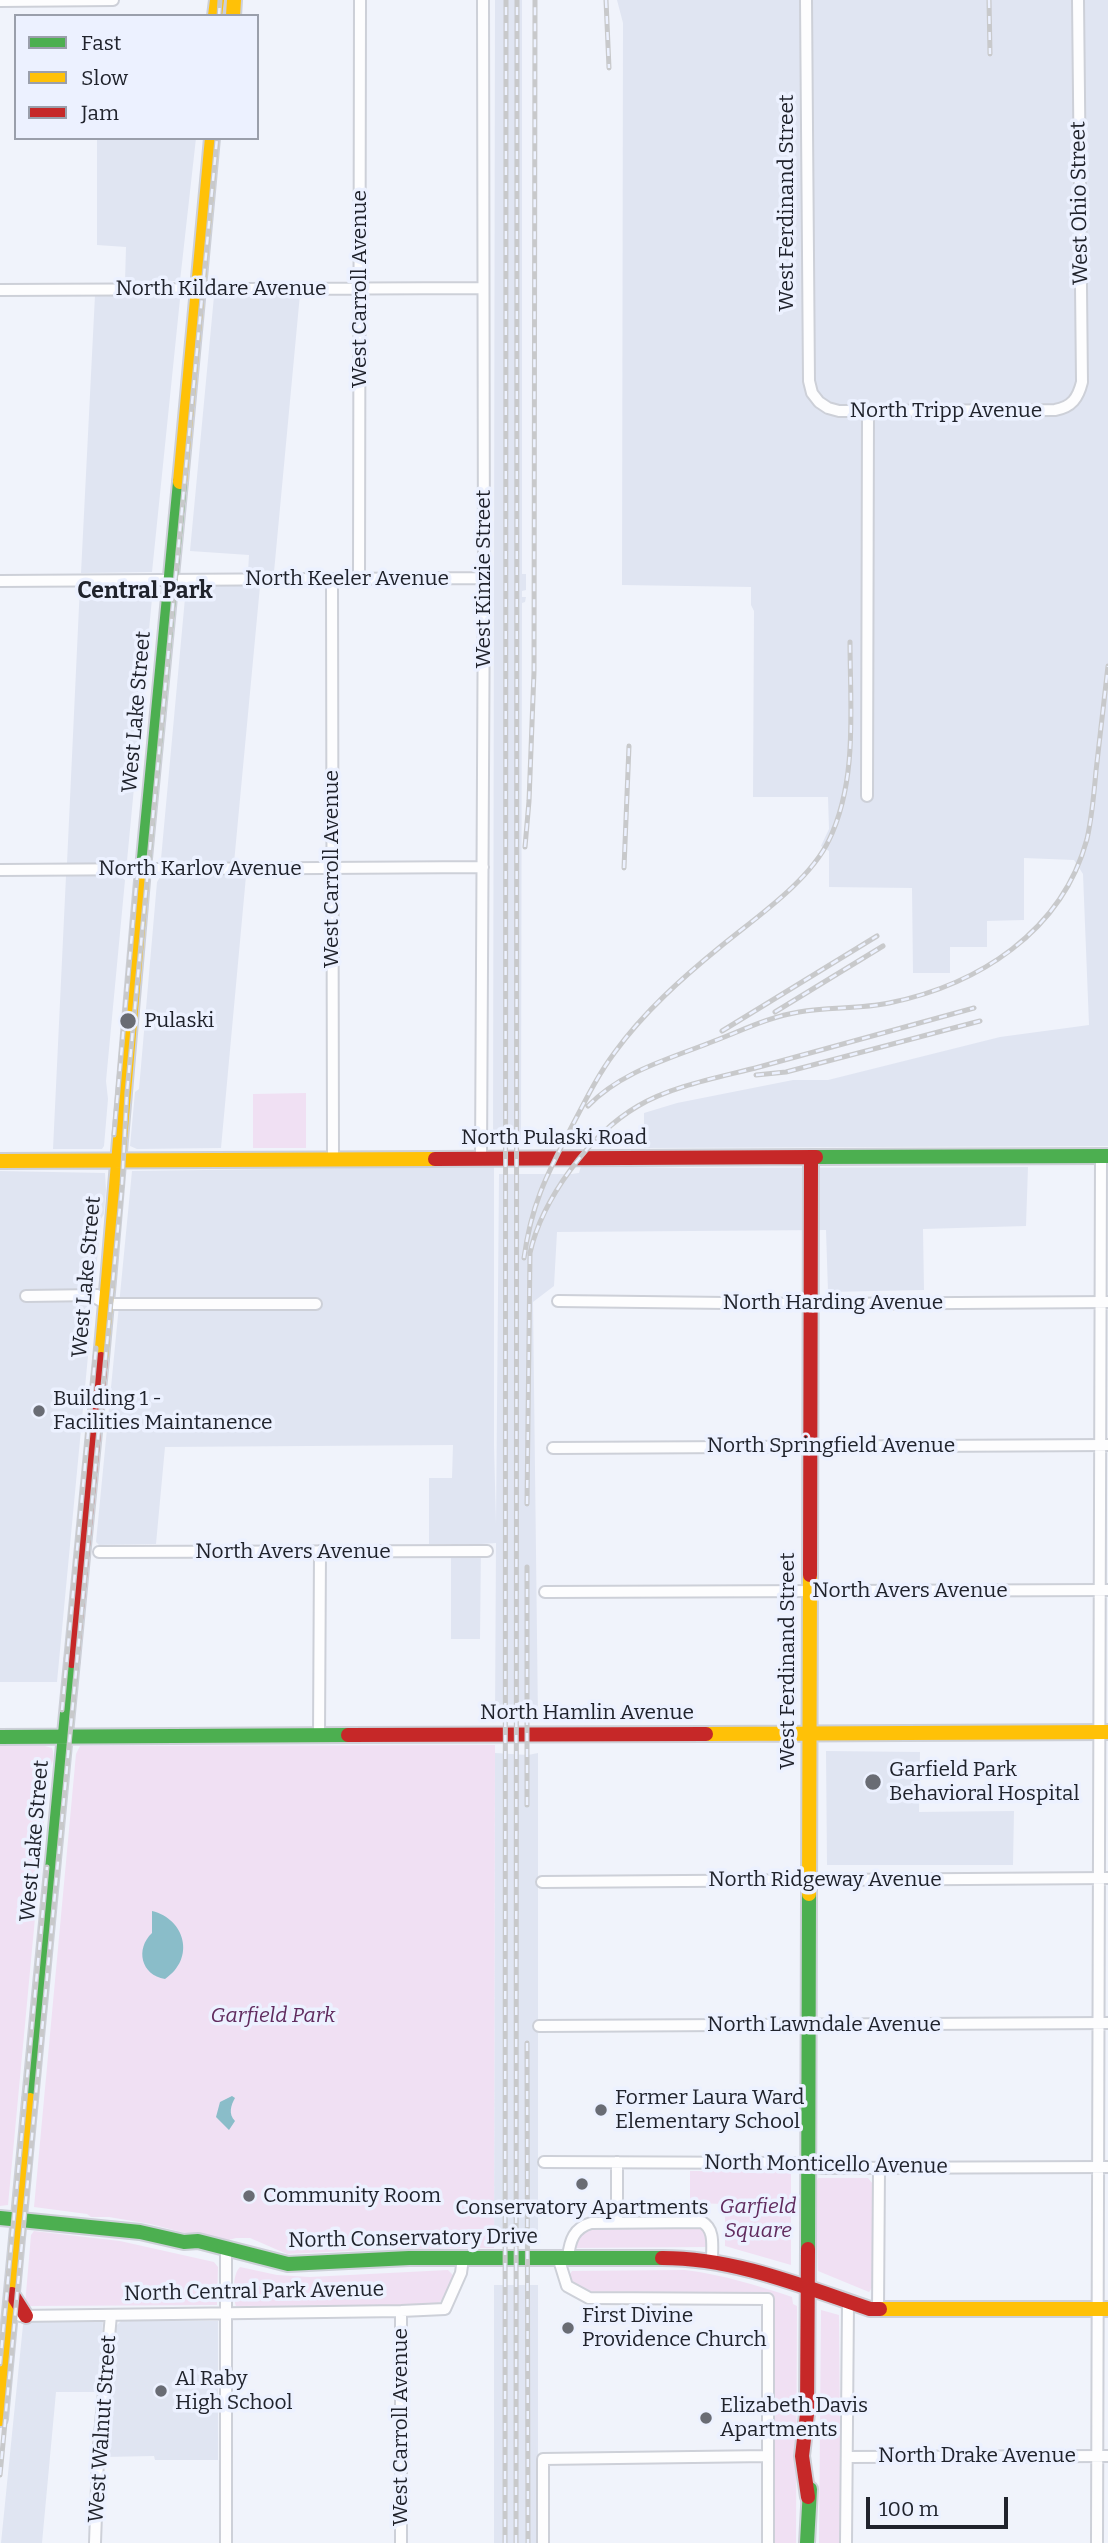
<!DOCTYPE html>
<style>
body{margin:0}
#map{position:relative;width:1108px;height:2543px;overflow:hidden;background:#f0f3fb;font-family:Bitter,serif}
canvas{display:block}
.legend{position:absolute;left:14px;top:14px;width:245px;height:126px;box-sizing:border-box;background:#ecf1ff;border:2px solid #9a9fab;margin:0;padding:9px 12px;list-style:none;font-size:21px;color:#20232c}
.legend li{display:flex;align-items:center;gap:14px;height:35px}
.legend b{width:35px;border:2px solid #9a9fab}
.scale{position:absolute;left:866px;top:2497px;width:142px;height:32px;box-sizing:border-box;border:4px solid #20232c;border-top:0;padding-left:9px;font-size:21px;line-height:24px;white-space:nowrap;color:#20232c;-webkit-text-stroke:5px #ecf1ff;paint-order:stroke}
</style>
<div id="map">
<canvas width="1108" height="2543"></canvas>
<ul class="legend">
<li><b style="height:9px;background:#4caf50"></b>Fast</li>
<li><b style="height:9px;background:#ffc107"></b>Slow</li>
<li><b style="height:9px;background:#c62828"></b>Jam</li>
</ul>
<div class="scale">100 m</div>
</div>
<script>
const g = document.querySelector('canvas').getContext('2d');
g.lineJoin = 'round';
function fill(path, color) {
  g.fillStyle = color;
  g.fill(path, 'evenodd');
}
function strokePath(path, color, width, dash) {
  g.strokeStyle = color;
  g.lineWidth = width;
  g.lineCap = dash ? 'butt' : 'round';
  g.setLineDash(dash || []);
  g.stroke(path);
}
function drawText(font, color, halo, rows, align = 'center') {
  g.font = font + ' Bitter,serif';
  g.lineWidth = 7;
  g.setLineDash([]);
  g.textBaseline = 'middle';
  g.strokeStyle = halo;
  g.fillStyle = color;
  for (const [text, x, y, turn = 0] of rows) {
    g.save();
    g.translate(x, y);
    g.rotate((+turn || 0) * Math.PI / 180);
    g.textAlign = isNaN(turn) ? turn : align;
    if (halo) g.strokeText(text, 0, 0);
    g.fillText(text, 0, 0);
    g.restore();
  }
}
fill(new Path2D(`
 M495 0H522V574H526V590L522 591V597H526L525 602 522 603 521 1143 503 1144H495L493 1141Z
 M617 0H1108V1146L644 1148V1113L677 1103 793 1080H828L1000 1037 1089 1025 1083 874 1074 860 1024 858V920L987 921V947H950V973H913L912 888 829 887V851L821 846 829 829 828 797H753L754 611 751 605V587L622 585 623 23Z
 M97 138H196L180 281 125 282 126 247 97 245Z
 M300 294 274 572H248L249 555 190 551 214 296Z
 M95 295H178L180 299 152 572 81 573Z
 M80 585H149L153 588 127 861 123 863H67Z
 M190 585 260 586 234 863H166L161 859 186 587Z
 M66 876H120L125 880 106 1081 108 1099 104 1146 102 1149H53Z
 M165 876H246L221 1148 137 1149 130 1146 135 1092 139 1089 157 882 160 877Z
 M494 1166V1445L496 1524 499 1174H572L579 1173 581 1166 683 1168 1028 1167 1026 1226 923 1229 924 1290 828 1292 826 1230 557 1232 554 1286 533 1302 538 1719H495L496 1543 481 1544 480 1639H451V1544H429V1478H452L453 1445 165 1447 156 1544 99 1545 96 1542 132 1171Z
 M0 1171 105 1173 106 1190 104 1214 101 1219 57 1682H0Z
 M826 1751 920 1752 919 1812 1014 1811 1013 1865H827Z
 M495 1753 528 1755 538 1753V2244H494Z
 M494 2285H538V2543H494Z
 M121 2321H218V2460H155L154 2456 105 2457 116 2326Z
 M27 2322H103L97 2392H56L42 2543H1L23 2325Z`), '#e0e5f2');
fill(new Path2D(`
 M306 1093V1148H253V1094Z
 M495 1745 494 2248 391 2249 287 2254 250 2238H236L221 2242 150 2224 109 2217H91L87 2214 34 2207 76 1754 80 1746Z
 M0 1746H45L52 1748C55 1756 53 1763 49 1769L8 2205 0 2206Z
 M690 2171H791V2265L725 2246V2204L690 2203Z
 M818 2178H868L873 2184 872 2288 869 2292 818 2271 815 2186Z
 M591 2225H701L707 2230 706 2247 574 2248 575 2240Z
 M34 2231 120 2241 214 2262 218 2267 217 2305 27 2306 25 2305 31 2235Z
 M240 2267 277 2275 310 2277 448 2270 454 2276 441 2301 435 2305 236 2306C233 2297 232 2275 240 2267Z
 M685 2270C724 2275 756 2285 792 2297L793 2304 797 2306 796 2543H774L772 2298 767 2295 585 2293 567 2279 572 2271Z
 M821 2310 839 2315 841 2543H819Z`), '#f0e0f3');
fill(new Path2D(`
 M152 1911C185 1919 196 1958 165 1979 141 1975 135 1949 152 1933Z
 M232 2096 235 2098C231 2105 228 2114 235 2121L229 2130 216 2117 220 2102Z`), '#8abdc9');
const street = new Path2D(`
 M806 0 809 381 812 393 819 402 828 408 839 411 1055 410C1072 407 1078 398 1082 382L1078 0
 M0 1 113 0
 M0 290 483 288
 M332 579 333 1160
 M359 579 360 0
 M0 581 484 578
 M867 796 868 412
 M0 870 483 867
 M481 1158 484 578 483 0
 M91 1295 106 1304H316
 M26 1296 97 1295
 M558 1301 810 1304 1108 1302
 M553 1448 1108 1445
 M99 1552 487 1551
 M545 1592 1108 1590
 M319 1735 320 1551
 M542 1882 1108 1878
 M539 2026 1108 2023
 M544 2162 794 2163 823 2168 1108 2167
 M617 2162V2221
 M558 2257 567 2286 589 2298 768 2299V2543
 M568 2257C570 2240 574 2228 591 2223L702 2222C715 2229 712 2246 712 2259
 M878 2310 879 2168
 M20 2316 401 2311 445 2309 461 2273 463 2258
 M847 2457 1108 2456
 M95 2543 98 2457 111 2315
 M226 2543V2248
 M401 2543V2311
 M543 2543V2459L768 2456
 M846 2543 848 2302
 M1097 2543 1101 1156`);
const fast = new Path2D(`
 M143 869 180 482
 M816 1157 1108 1156
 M0 1737 348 1735
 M30 2100 72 1661
 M0 2218 140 2232 184 2242 198 2241 288 2264 409 2258H662
 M808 2249 809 1894
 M807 2543 810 2489`);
const slow = new Path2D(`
 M215 16 217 0
 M233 16 234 0
 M180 482 212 138
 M0 1161 435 1159
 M101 1359C116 1196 128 1033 143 869
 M706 1734 1108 1732
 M809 1894 810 1575
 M880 2309H1108
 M0 2419 30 2100`);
const jam = new Path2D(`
 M435 1159 816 1157
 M810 1575 811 1157
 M72 1661 101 1359
 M348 1735 706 1734
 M808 2249 807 2414 802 2456 808 2497
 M662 2258C735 2258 802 2286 870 2309H880
 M12 2294 26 2316`);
strokePath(street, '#cdd0d8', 14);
strokePath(fast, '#cdd0d8', 18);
strokePath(slow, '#cdd0d8', 18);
strokePath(jam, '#cdd0d8', 18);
strokePath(street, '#fdfdfe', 10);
strokePath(fast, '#4caf50', 14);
strokePath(slow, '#ffc107', 14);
strokePath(jam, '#c62828', 14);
const rail = new Path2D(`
 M606 0 609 68
 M989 0 990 54
 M219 16 220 0
 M525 847 529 801 534 672 535 0
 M624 868 629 746
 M775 1012 883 946
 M722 1031 877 936
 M756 1075 786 1072 980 1021
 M588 1106C621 1072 666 1060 709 1043 739 1032 768 1017 799 1012 829 1007 860 1009 889 1003 978 985 1062 932 1087 839 1092 817 1094 794 1096 771 1100 736 1104 701 1108 666
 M114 1135 137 877
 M524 1258C531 1206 546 1176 570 1130 584 1103 597 1076 615 1052 644 1012 682 978 720 947 755 918 809 882 829 840 858 780 850 707 850 642
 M527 1504 530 1253C542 1199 590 1134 638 1106 671 1086 721 1077 759 1067 831 1047 902 1028 974 1008
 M62 1710 96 1348
 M527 1805V1567
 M527 2043 528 2543
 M0 2364 47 1867
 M0 2475 122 1185 127 1092 217 138
 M505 2543 506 0
 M516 2543 517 0`);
strokePath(rail, '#c8c9cb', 5);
strokePath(rail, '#ecf1ff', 2.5, [8]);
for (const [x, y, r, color] of [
 [128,1021,9,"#696c74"],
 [39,1411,7,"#696c74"],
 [873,1782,9,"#696c74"],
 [601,2110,7,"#696c74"],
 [582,2184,7,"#696c74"],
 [249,2196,7,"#696c74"],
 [568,2328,7,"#696c74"],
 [161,2391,7,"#696c74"],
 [706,2418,7,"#696c74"]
]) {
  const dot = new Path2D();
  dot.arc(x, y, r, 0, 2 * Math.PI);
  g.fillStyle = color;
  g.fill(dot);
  strokePath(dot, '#ecf1ff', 2.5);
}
drawText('21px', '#20232c', '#ecf1ff', [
 ["West Ferdinand Street",787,203,-90],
 ["West Ohio Street",1080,203,-91],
 ["North Kildare Avenue",221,289],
 ["West Carroll Avenue",360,289,-90],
 ["North Tripp Avenue",946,411],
 ["North Keeler Avenue",347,579],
 ["West Kinzie Street",484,579,-90],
 ["West Lake Street",137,712,-85],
 ["North Karlov Avenue",200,869],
 ["West Carroll Avenue",332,869,-90],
 ["North Pulaski Road",554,1138],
 ["West Lake Street",87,1277,-85],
 ["North Harding Avenue",833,1303],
 ["North Springfield Avenue",831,1446],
 ["North Avers Avenue",293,1552],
 ["North Avers Avenue",910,1591],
 ["West Ferdinand Street",788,1661,-90],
 ["North Hamlin Avenue",587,1713],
 ["West Lake Street",35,1841,-85],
 ["North Ridgeway Avenue",825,1880],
 ["North Lawndale Avenue",824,2025],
 ["North Monticello Avenue",826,2165,1],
 ["North Conservatory Drive",413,2239,-1],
 ["North Central Park Avenue",254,2292,-1],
 ["West Carroll Avenue",401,2427,-90],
 ["West Walnut Street",103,2429,-86],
 ["North Drake Avenue",977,2456]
]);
drawText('21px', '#20232c', '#ecf1ff', [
 ["Pulaski",144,1021],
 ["Building 1 -",53,1399],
 ["Facilities Maintanence",53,1423],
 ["Garfield Park",889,1770],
 ["Behavioral Hospital",889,1794],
 ["Former Laura Ward",615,2098],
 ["Elementary School",615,2122],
 ["Community Room",263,2196],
 ["Conservatory Apartments",582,2208,"center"],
 ["First Divine",582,2316],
 ["Providence Church",582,2340],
 ["Al Raby",175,2379],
 ["High School",175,2403],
 ["Elizabeth Davis",720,2406],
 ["Apartments",720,2430]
], 'left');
drawText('italic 21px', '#602b5e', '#ecf1ff', [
 ["Garfield Park",273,2016],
 ["Garfield",758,2207],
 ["Square",758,2231]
]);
drawText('bold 23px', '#20232c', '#ecf1ff', [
 ["Central Park",145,592]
]);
</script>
